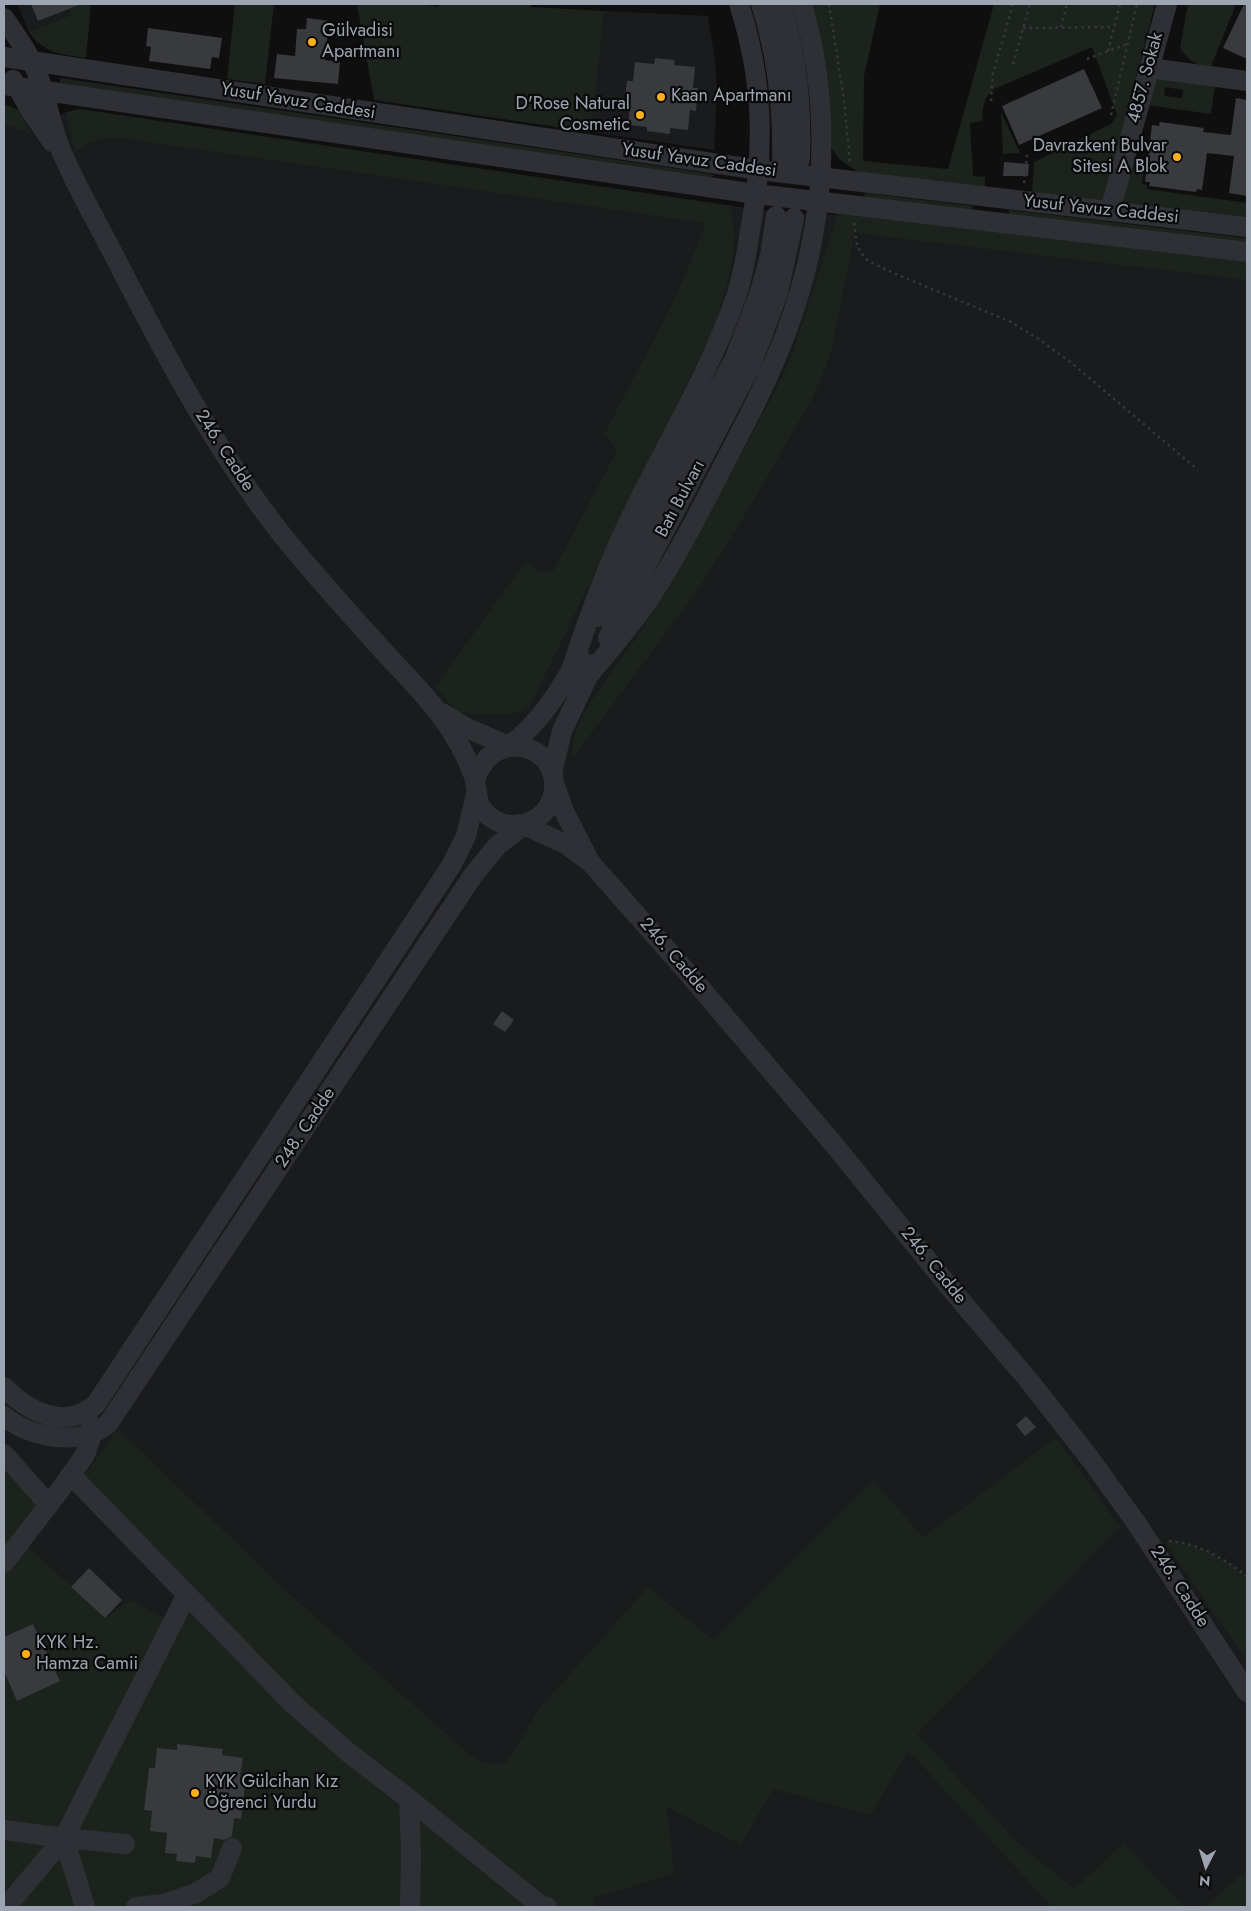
<!DOCTYPE html>
<meta charset="utf-8">
<style>
body{margin:0}
#map{position:relative;width:1251px;height:1911px;overflow:hidden;background:#0f0f10;font-family:Jost,sans-serif}
canvas{display:block}
.frame{position:absolute;inset:0;border:5px solid #9ea5b2;pointer-events:none}
.north{position:absolute;left:1181px;top:1841px;width:50px;height:50px;-webkit-text-stroke:4px #0a0a0b;paint-order:stroke;rotate:185deg;font-size:14px;font-weight:700;line-height:20px;text-align:center;color:#9ea5b2}
.north::after{content:'';display:block;margin:auto;width:18px;height:22px;background:#9ea5b2;clip-path:polygon(50% 0,100% 100%,50% 72%,0 100%)}
</style>
<div id="map">
<canvas width="1251" height="1911"></canvas>
<div class="frame"></div>
<div class="north">N</div>
</div>
<script>
const g = document.querySelector('canvas').getContext('2d');
g.lineJoin = 'round';
function fill(path, color) {
  g.fillStyle = color;
  g.fill(path, 'evenodd');
}
function strokePath(path, color, width, dash) {
  g.strokeStyle = color;
  g.lineWidth = width;
  g.lineCap = dash ? 'butt' : 'round';
  g.setLineDash(dash || []);
  g.stroke(path);
}
function drawText(font, color, halo, rows, align = 'center') {
  g.font = font + ' Jost,sans-serif';
  g.lineWidth = 4.5;
  g.setLineDash([]);
  g.textBaseline = 'middle';
  g.strokeStyle = halo;
  g.fillStyle = color;
  for (const [text, x, y, turn = 0] of rows) {
    g.save();
    g.translate(x, y);
    g.rotate((+turn || 0) * Math.PI / 180);
    g.textAlign = isNaN(turn) ? turn : align;
    if (halo) g.strokeText(text, 0, 0);
    g.fillText(text, 0, 0);
    g.restore();
  }
}
fill(new Path2D(`
 M17 4H91L86 58 53 52 36 42 29 32Z
 M585 10 708 16 715 60 717 92 714 150 572 129Z
 M4 104 35 117 51 119 67 112 79 109 754 209 799 214 854 215 1247 262V1907H4Z`), '#1a1b1d');
fill(new Path2D(`
 M68 4H91L86 58C61 54 45 54 29 32L72 15Z
 M235 4H274L265 84 227 79Z
 M357 4H424L436 7 443 4H530L531 7 604 11 591 132 374 100Z
 M808 4H880L864 76 863 161 948 169 994 4H1155L1104 200 1032 193 1034 162 1111 124 1117 115 1092 47 994 89C983 98 983 107 982 121L970 123 973 176 985 177V188L861 174 839 159 832 149 829 141Z
 M1188 4H1236L1210 69C1198 66 1186 58 1180 48Z
 M60 78 713 174 712 179 60 83Z
 M1155 78 1215 85 1211 114 1147 105ZM1165 87 1183 90 1182 98 1164 96Z
 M4 104 19 110 30 133 4 124Z
 M79 109 731 206C732 219 735 232 734 245 732 274 722 304 712 332L530 706C516 720 477 713 458 712L435 687 526 561 540 572 553 571 617 451 605 433C640 364 681 297 705 223L113 137C98 138 89 142 76 152L69 129 67 112Z
 M1001 112 1020 153 1003 154Z
 M1133 159 1145 160 1142 184 1147 185V189L1247 203V217L1121 202Z
 M865 193 973 206 972 210 864 198Z
 M1009 210 1238 237 1247 238V243L1009 215Z
 M838 214 1247 262V280L855 233 830 356 813 397 748 510 697 591 572 759 574 739 579 723 592 700 643 628 667 589 774 394 792 355Z
 M118 1429 285 1590 471 1756C482 1763 496 1768 508 1761L539 1709 648 1587 713 1640 873 1480 923 1537 971 1502 1056 1437 1120 1527 917 1734 1016 1841 1074 1889 1124 1843 1184 1907H1052L908 1750 871 1815 773 1789 741 1845 667 1807 674 1874 593 1898 596 1907H4V1454L49 1505 22 1541 105 1618 130 1600 173 1622 187 1594 79 1483Z
 M1170 1541C1200 1544 1223 1559 1247 1576V1661L1165 1542Z
 M1247 1870V1907H1205Z`), '#1b231c');
fill(new Path2D(`
 M31 4H79V5L38 21Z
 M1244 4H1247V59L1223 48Z
 M307 18 329 21 325 60 340 62 338 84 274 78 277 54 295 56 297 29H306Z
 M148 28 222 38 219 58 212 57 210 69 149 61 151 47 146 46Z
 M655 58 675 60 674 65 695 67 693 88H698L696 111 690 110 688 130 670 128V134L647 131V127L628 125 630 107 624 106 627 81H633L635 62 654 64Z
 M1084 69 1102 108 1019 145 1002 106Z
 M1236 98 1247 100V196L1229 193 1234 156 1207 153 1202 190 1197 189 1196 192 1149 186 1150 182H1145L1152 125 1159 126 1160 122 1204 128 1203 132 1231 135Z
 M1004 162 1029 164 1028 176H1003Z
 M502 1011 514 1020 505 1032 493 1024Z
 M1026 1416 1036 1427 1025 1436 1016 1425Z
 M89 1568 122 1600 105 1618 71 1587Z
 M33 1624 60 1681 17 1701 4 1671V1637Z
 M177 1744 223 1749 222 1755 243 1758 240 1775 246 1776 241 1819 234 1818 232 1836 224 1840 214 1838 211 1858 196 1856 195 1863 176 1861 177 1854 165 1853 167 1833 150 1831 152 1811 144 1810 149 1768H155L157 1748 177 1750Z`), '#383a3e');
strokePath(new Path2D(`
 M829 4 844 100 850 163
 M1061 27 1067 4
 M1023 28 1114 27
 M1108 51 1120 4
 M1087 59 1127 44
 M1013 64 1030 4
 M991 101 993 73 1013 4
 M1111 115 1137 4
 M1024 183 1027 155
 M854 223 857 245 860 251 868 261 898 275 1011 322 1040 340 1074 365 1198 470
 M1169 1541C1200 1543 1223 1559 1247 1576`), '#35373c', 2.5, [2.5, 4]);
strokePath(new Path2D(`
 M761 4C777 55 783 104 782 158
 M781 4C797 57 802 104 800 160
 M4 18C17 37 31 56 39 78 48 103 52 131 63 155 80 194 102 231 121 269 169 362 218 454 283 536 316 577 351 615 386 654 412 682 440 709 459 744 465 755 472 768 475 781 478 796 476 806 490 817 515 836 553 819 554 788 557 742 490 727 475 781
 M4 57 759 170 1247 227
 M1149 68 1247 81
 M13 80 31 111 52 142
 M4 85 756 194 1247 252
 M1110 211 1167 4
 M599 617 734 360 760 292 770 256 776 216
 M608 638 751 365 778 293 794 218
 M572 668C588 618 606 570 628 523 664 447 709 375 737 294 743 274 747 252 750 231 765 151 764 82 739 4
 M588 676C608 652 629 628 647 602 675 560 698 515 721 470 745 424 769 379 787 330 826 227 833 110 802 4
 M442 713 467 728 509 746C542 721 559 692 579 656
 M552 773 562 731 594 664
 M590 862 687 972 836 1147 951 1289 1030 1382 1091 1460 1135 1521 1247 1692
 M4 1387C28 1412 66 1431 96 1404L451 866 466 836 476 794
 M4 1416C29 1438 81 1447 108 1424L474 874 498 845 524 825 567 845 590 862 564 811 555 786
 M4 1454 49 1505
 M71 1475 293 1704 349 1753 409 1799 540 1905 547 1907
 M4 1563 60 1490 85 1455 92 1434 91 1424
 M409 1799 411 1854 410 1907
 M4 1830 64 1838 125 1844
 M7 1906 64 1838
 M85 1907 64 1838 187 1594
 M136 1907 164 1904 196 1893 220 1878 232 1848`), '#2f3035', 20);
for (const [x, y, r, color] of [
 [312,42,5,"#ffaf18"],
 [661,97,5,"#ffaf18"],
 [640,115,5,"#ffaf18"],
 [1177,157,5,"#ffaf18"],
 [26,1654,5,"#ffaf18"],
 [195,1793,5,"#ffaf18"]
]) {
  const dot = new Path2D();
  dot.arc(x, y, r, 0, 2 * Math.PI);
  g.fillStyle = color;
  g.fill(dot);
  strokePath(dot, '#0a0a0b', 2);
}
drawText('18px', '#9ea5b2', '#0a0a0b', [
 ["Gülvadisi",322,32],
 ["Apartmanı",322,53],
 ["Kaan Apartmanı",671,97],
 ["D'Rose Natural",630,105,"right"],
 ["Cosmetic",630,126,"right"],
 ["Davrazkent Bulvar",1167,147,"right"],
 ["Sitesi A Blok",1167,168,"right"],
 ["KYK Hz.",36,1644],
 ["Hamza Camii",36,1665],
 ["KYK Gülcihan Kız",205,1783],
 ["Öğrenci Yurdu",205,1804]
], 'left');
drawText('18px', '#9ea5b2', '#0a0a0b', [
 ["4857. Sokak",1146,78,-75],
 ["Yusuf Yavuz Caddesi",298,102,9],
 ["Yusuf Yavuz Caddesi",699,161,8],
 ["Yusuf Yavuz Caddesi",1101,210,6],
 ["246. Cadde",224,451,57],
 ["Batı Bulvarı",681,499,-62],
 ["246. Cadde",673,956,49],
 ["248. Cadde",306,1128,-56],
 ["246. Cadde",933,1266,51],
 ["246. Cadde",1179,1587,57]
]);
</script>
